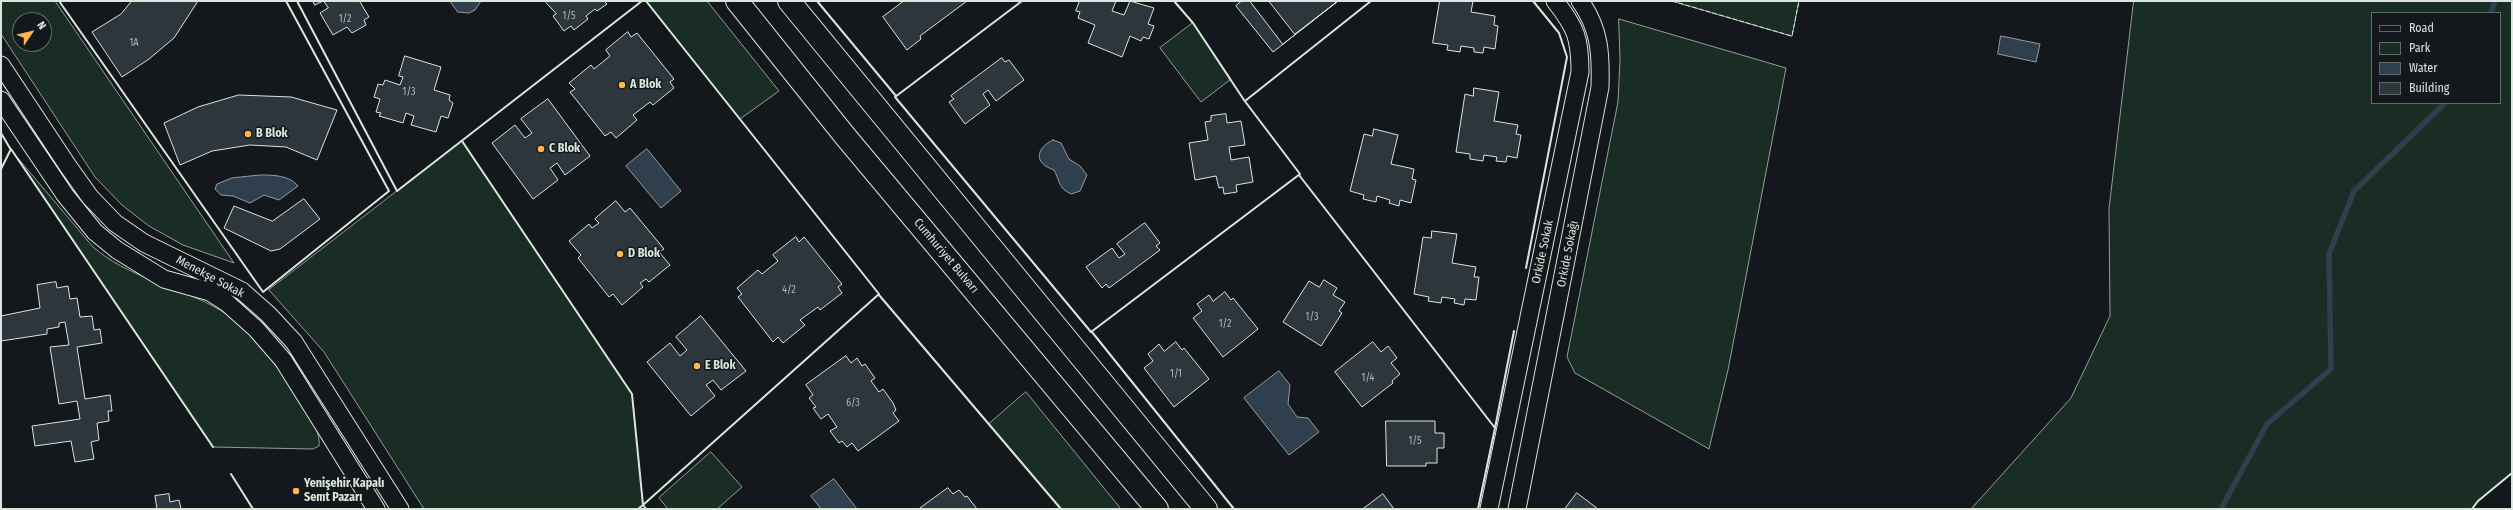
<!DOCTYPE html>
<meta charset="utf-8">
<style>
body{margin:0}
#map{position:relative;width:2513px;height:510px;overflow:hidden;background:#14181c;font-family:"Fira Sans Condensed",sans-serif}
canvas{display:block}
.frame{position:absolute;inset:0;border:2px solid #d8e6dc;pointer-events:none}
.legend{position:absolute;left:2371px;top:12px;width:130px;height:92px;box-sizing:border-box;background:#14181c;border:1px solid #626a69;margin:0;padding:5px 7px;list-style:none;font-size:12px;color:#d8e6dc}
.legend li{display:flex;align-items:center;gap:8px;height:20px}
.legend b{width:20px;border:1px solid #626a69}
.north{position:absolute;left:12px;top:12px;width:40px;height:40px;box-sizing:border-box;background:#14181c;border:1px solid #626a69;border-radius:50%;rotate:55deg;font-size:11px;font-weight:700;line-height:16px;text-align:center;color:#d8e6dc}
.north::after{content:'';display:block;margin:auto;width:14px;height:18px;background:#ffb74d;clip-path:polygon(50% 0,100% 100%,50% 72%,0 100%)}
</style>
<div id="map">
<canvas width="2513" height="510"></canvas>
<div class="frame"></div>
<ul class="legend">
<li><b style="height:5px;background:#14181c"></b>Road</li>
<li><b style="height:11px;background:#1a2d24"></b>Park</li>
<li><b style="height:11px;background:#2f3f4d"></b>Water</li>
<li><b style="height:11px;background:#2c363c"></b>Building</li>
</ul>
<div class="north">N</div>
</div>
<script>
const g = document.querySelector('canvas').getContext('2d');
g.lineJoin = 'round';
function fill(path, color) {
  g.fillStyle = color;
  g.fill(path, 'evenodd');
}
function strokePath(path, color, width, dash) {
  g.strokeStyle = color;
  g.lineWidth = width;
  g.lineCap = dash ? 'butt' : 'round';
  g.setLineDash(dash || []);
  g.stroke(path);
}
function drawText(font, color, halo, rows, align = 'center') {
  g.font = font + ' "Fira Sans Condensed",sans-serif';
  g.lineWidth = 3;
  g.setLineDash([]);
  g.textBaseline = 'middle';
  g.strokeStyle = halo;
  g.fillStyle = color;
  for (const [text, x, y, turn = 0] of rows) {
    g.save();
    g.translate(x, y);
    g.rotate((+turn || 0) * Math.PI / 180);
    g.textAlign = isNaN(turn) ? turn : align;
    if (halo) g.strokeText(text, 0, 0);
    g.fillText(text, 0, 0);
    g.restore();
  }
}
const green = new Path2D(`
 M1 1H55L234 263 183 245 149 226 122 205 95 177 1 34ZM20 20H44V44H20Z
 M646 1H707L779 91 740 119Z
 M1672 1H1799L1792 36Z
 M2134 1H2512V473L2478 501 2472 509H1971L2071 398 2110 316 2109 209ZM2372 13H2500V103H2372Z
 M1619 19 1786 68 1728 370 1709 449 1575 373 1567 357 1618 102 1620 60Z
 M1193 23 1231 79 1201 102 1160 48Z
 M462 141 632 394 643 505 638 509H424L324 352 269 290Z
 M17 157 93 247C128 277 173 285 213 306 249 325 275 363 297 397 306 411 321 429 319 446L313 449 213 447Z
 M1026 392 1121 509H1061L989 424Z
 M711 452 742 487 717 509H668L659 498Z`);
fill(green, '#1a2d24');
strokePath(green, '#939e99', 1);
const water = new Path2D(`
 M450 1H481L475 10 469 13 458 12Z
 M2001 36 2040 44 2036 62 1998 54Z
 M1053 140 1061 143 1069 159 1080 166 1087 175 1080 191 1071 194C1058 188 1060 181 1054 170 1033 163 1036 148 1053 140Z
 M647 149 681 191 661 208 626 166Z
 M260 175C273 175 289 175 298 186L279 200 264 195 250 203 233 196 221 195 215 189 217 184 232 178Z
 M1279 371 1290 385 1288 404 1297 417 1308 418 1319 432 1289 455 1244 398Z
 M834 479 857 509H821L811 496Z`);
fill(water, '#2f3f4d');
strokePath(water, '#939e99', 1);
strokePath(new Path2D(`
 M2491 13 2495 1
 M2221 509 2267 424 2331 369 2329 254 2354 191 2445 103`), '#2f3f4d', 5.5);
const building = new Path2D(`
 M132 1H198L174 38 149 59 122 77 92 32 121 14Z
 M313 1H323L315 5Z
 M324 1H363L360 2 369 17 364 20 366 25 352 33 347 27 333 35 320 13 328 8Z
 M545 1H604L607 4 597 11 595 9 586 16 588 19 574 30 571 26 564 31 553 16 556 14Z
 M904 1H967L920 36 921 39 907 50 883 17Z
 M1080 1H1116L1112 11 1124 15 1130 1 1154 8 1148 24 1154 26 1149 39 1143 37 1141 41 1130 36 1122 57 1088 43 1095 25 1078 18 1080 12 1076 11Z
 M1242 1H1338L1273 52 1236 6Z
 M1250 1H1338L1283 44Z
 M1269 1H1338L1295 34Z
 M1440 1H1473L1471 12 1495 16 1494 25 1498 26 1495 49 1484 47 1483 53 1474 52V48L1461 46 1460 52 1447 50 1448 45 1433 43Z
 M628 32 631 37 637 33 674 79 670 82 674 88 653 105 650 102 633 115 637 120 616 138 611 132 605 136 570 92 575 89 569 83 591 65 594 69 610 56 606 50Z
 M405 56 441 67 434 90 450 95 449 100 453 103 448 118 441 116 436 132 411 125 414 116 406 113 403 123 379 116 381 113 376 112 380 99 374 97 378 84 383 85 385 80 400 85 403 77 399 76Z
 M1002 58 1005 62 1009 60 1024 80 996 101 988 90 983 94 990 105 965 124 949 102 954 99 951 96Z
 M1474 88 1499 92 1494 121 1518 125 1516 134 1521 135 1517 158 1507 156 1506 162 1496 161 1497 157 1484 155 1483 161 1470 159V154L1456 152 1465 94 1473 96Z
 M239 95 291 97 337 110 317 160 286 147 250 145 212 151 180 165 164 123 198 107Z
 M548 99 590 156 565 175 557 163 550 168 558 180 533 199 492 143 515 125 525 138 532 133 521 119Z
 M1226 114 1227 123 1241 121 1245 145 1229 147 1231 160 1249 157 1253 182 1236 185 1237 192 1224 194 1223 187 1219 188 1216 176 1195 180 1189 143 1208 140 1205 122 1211 121V116Z
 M1374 129 1398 135 1391 164 1414 169 1412 179 1416 180 1411 203 1400 200 1399 206 1389 203 1390 200 1377 196 1376 202 1363 199 1364 195 1350 191 1364 134 1372 136Z
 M304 199 320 219 280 249 271 251 224 228 234 206 272 221Z
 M616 201 625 212 630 208 664 249 659 252 670 265 649 282 646 279 640 283 643 287 622 305 613 294 609 297 578 258 581 255 569 241 589 224 592 228 599 223 595 219Z
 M1145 223 1160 243 1156 246 1160 250 1109 288 1106 284 1102 288 1086 267 1112 248 1119 258 1125 254 1117 244Z
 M1432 231 1457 234 1452 263 1476 267 1474 277H1479L1476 300 1465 299 1464 305 1454 303 1455 299 1442 297 1441 303 1428 301 1429 297 1414 294 1423 237 1431 238Z
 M796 237 799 242 804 237 842 284 838 287 842 293 820 310 818 307 800 320 805 325 783 343 778 337 773 342 738 297 742 294 737 288 758 270 762 274 778 261 773 255Z
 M1324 280 1337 288 1333 295 1345 302 1339 311 1342 313 1321 346 1283 322 1309 281 1319 287Z
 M56 282 57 288 68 286 70 299 77 298 80 317 92 316 94 330 100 329 102 343 77 347 85 399 110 395 112 411H108L109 421 97 423 99 440 91 442 94 459 75 462 71 441 35 446 32 426 80 419 77 401 59 404 50 347 69 345 65 322 59 323V327L47 329V334L1 341V316L40 308 37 285Z
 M1225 292 1231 300 1233 298 1258 329 1223 357 1193 318 1202 311 1197 304 1209 295 1213 301Z
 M701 316 746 371 721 390 713 380 706 385 715 396 691 416 647 362 670 343 680 356 687 350 676 337Z
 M1176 342 1182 350 1184 348 1209 379 1174 407 1144 368 1153 361 1148 354 1159 344 1164 351Z
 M1373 342 1381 352 1388 346 1397 358 1391 363 1400 374 1392 381 1393 383 1362 407 1335 372Z
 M846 356 851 363 857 358 862 366 865 364 875 378 871 381 879 392 883 389 893 403 896 410 893 413 899 421 858 451 852 443 847 447 842 441 839 443 830 431 837 427 828 414 821 419 813 408 816 407 809 398 813 395 806 385Z
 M1386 421H1435V433H1444V448H1437V463H1426V466H1387Z
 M948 488 953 494 959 490 965 497 967 496 977 509H919Z
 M1577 493 1598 509H1565Z
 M169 494 170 502 179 500 181 509H157L155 496Z
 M1383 494 1394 509H1363Z`);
fill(building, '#2c363c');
strokePath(building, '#d8e6dc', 1);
const street = new Path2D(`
 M1 65 68 166 90 197 115 223 144 243 242 291 268 314 294 342 400 509
 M1 100 65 195 95 232 117 250 164 279 210 292 227 303 256 329 283 360 376 509
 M1489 509 1580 72C1580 38 1576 28 1555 1
 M1517 509 1600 87C1601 54 1600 29 1580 1`);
const secondary = new Path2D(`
 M737 1 845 136 1157 509
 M789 1 1206 509`);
strokePath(street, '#d8e6dc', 19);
strokePath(secondary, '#d8e6dc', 24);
strokePath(street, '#14181c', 17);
strokePath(secondary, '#14181c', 22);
strokePath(new Path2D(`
 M1672 1 1792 36 1799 1`), '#d8e6dc', 1, [5, 2]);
strokePath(new Path2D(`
 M59 1 263 292 389 191 286 1
 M297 1 397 191 642 1
 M817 1 896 96
 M1022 1 895 97 1091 332 1300 174 1244 100 1193 23 1174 1
 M1245 101 1371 1
 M1 133 11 150
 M462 141 632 394 643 505 879 294 646 1
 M1 169 11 149 213 447
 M1299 175 1495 428 1478 509
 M1526 268 1567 57 1559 33 1533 1
 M879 295 1061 509
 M1092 332 1234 509
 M1495 428 1514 331
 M231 474 253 509
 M638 509 643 505 646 509
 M2472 509 2478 501 2512 473`), '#d8e6dc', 2);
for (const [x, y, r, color] of [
 [622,85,4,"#ffb74d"],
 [248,134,4,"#ffb74d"],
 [541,149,4,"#ffb74d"],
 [620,254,4,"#ffb74d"],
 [697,366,4,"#ffb74d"],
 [296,491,4,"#ffb74d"]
]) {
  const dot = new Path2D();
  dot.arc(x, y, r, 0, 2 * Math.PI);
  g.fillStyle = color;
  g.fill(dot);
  strokePath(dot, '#14181c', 1.5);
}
drawText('10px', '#adbab4', null, [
 ["1/5",569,16],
 ["1/2",345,19],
 ["1A",134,43],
 ["1/3",409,92],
 ["4/2",789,290],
 ["1/3",1312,317],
 ["1/2",1225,324],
 ["1/1",1176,374],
 ["1/4",1368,378],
 ["6/3",853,403],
 ["1/5",1415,441]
]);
drawText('bold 12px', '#d8e6dc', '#14181c', [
 ["A Blok",630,85],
 ["B Blok",256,134],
 ["C Blok",549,149],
 ["D Blok",628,254],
 ["E Blok",705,366],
 ["Yenişehir Kapalı",304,484],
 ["Semt Pazarı",304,498]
], 'left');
drawText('12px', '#d8e6dc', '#14181c', [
 ["Orkide Sokak",1543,252,-78],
 ["Orkide Sokağı",1568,254,-79],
 ["Cumhuriyet Bulvarı",946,256,50],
 ["Menekşe Sokak",210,277,28]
]);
</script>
